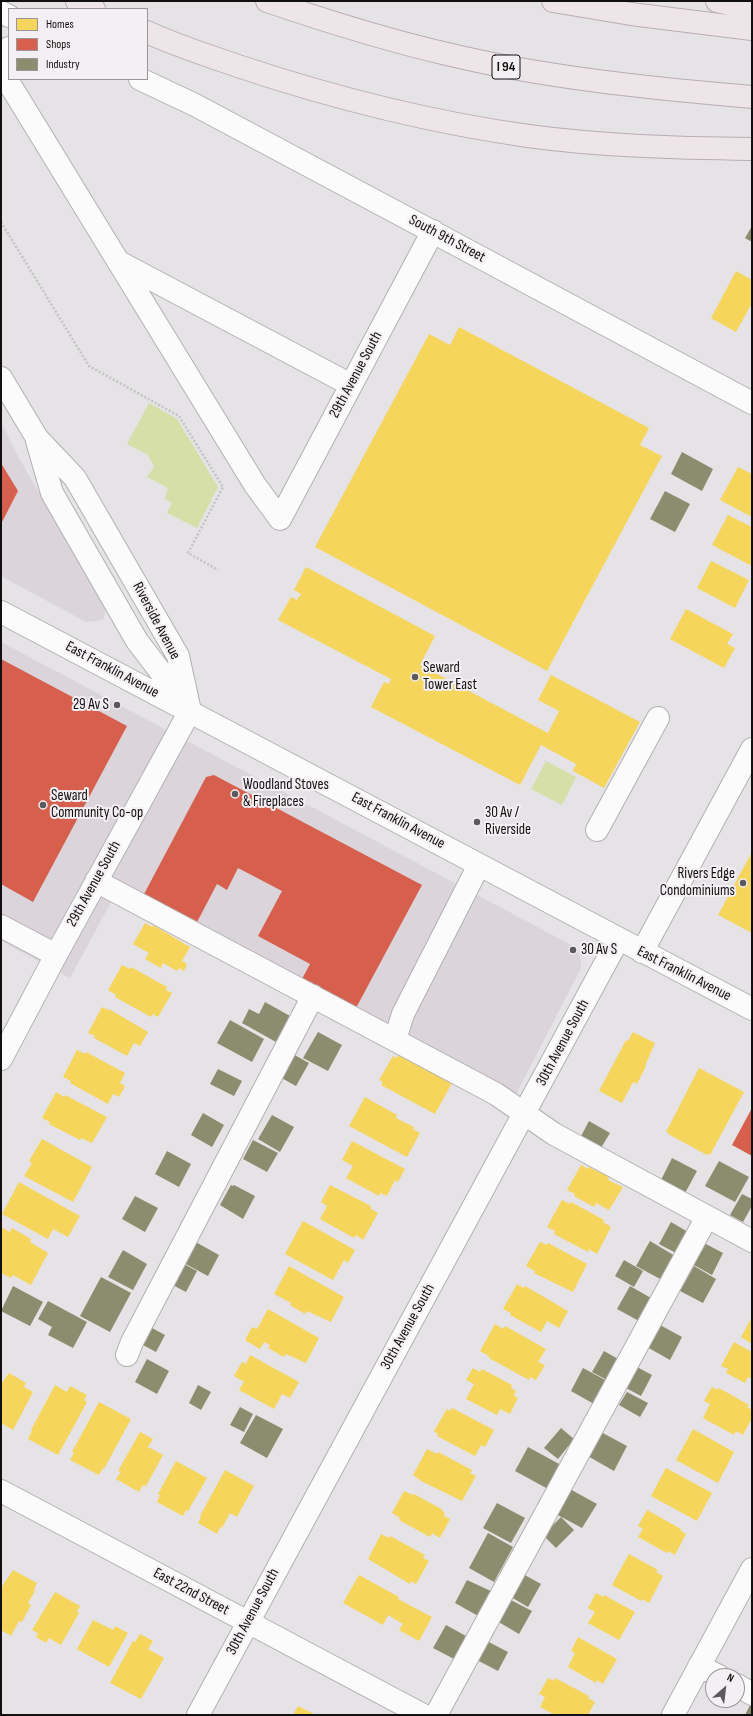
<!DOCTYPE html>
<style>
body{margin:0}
#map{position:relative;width:753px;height:1716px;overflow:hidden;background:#e5e3e5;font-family:"Sofia Sans Condensed",sans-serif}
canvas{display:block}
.frame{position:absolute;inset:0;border:2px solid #110f10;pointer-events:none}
.legend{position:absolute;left:8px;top:8px;width:140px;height:72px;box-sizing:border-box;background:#f3eff3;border:1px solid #999598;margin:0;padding:5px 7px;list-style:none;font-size:12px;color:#110f10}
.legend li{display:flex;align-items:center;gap:8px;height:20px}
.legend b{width:20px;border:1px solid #999598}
.north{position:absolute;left:705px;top:1668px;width:40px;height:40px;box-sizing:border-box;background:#f3eff3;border:1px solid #999598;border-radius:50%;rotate:28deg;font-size:11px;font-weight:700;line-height:16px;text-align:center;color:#110f10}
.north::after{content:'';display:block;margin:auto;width:14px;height:18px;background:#5b595b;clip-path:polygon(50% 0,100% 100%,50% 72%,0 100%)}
</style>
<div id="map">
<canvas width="753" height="1716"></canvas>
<div class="frame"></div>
<ul class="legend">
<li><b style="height:11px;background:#f6d55c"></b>Homes</li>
<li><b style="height:11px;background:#d6604d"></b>Shops</li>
<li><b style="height:11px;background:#8c8c6e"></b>Industry</li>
</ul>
<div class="north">N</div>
</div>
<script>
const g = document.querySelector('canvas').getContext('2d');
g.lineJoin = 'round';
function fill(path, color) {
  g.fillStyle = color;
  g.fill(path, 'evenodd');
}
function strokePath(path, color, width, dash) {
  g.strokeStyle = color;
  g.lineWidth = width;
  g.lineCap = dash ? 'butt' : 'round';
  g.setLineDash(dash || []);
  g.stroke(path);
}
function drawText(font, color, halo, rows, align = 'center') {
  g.font = font + ' "Sofia Sans Condensed",sans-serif';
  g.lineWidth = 4;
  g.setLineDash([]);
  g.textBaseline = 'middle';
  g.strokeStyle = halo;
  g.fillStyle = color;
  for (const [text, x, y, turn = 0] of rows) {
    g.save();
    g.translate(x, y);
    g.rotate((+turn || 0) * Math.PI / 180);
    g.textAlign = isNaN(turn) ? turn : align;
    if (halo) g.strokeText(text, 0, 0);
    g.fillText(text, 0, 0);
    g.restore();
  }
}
fill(new Path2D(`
 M1 421 14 449 106 609 103 620 86 622 1 576Z
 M1 642 577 948 581 959V968L509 1108 117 891 70 978 1 941Z`), '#dbd4db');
fill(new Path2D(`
 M149 403 177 419 218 487 197 528 167 513 172 503 165 499 168 488 147 477 154 467 148 455 127 444Z
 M546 761 576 777 562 805 531 789Z`), '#d6dfa8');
fill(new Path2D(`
 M736 271 752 280V303L736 332 711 318Z
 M459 327 649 428 640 445 662 456 547 671 315 547 429 334 450 345Z
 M738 467 752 474V517L720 500Z
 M728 515 752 527V566L712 545Z
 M711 561 749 580 735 608 697 588Z
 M306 567 435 636 420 665 548 733 559 711 538 700 551 675 640 722 604 788 573 771 576 764 541 745 520 785 371 707 384 682 389 684 391 679 278 620 291 597 297 600 301 594 294 590Z
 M686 609 733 634 727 644 735 648 724 668 670 639Z
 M752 852V933L718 915Z
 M145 923 152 927 153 925 190 947 182 961 187 964 184 971 179 968 177 971 163 963 161 968 145 959 149 953 133 944Z
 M122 965 130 969 131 967 167 987 166 990 172 993 158 1017 153 1014 151 1017 115 997 116 995 108 990Z
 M102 1007 108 1010 109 1009 148 1032 140 1046 134 1043 127 1056 94 1038 95 1036 88 1033Z
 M633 1032 655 1043 645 1066H646L637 1084 633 1082 622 1103 599 1091 626 1040 628 1041Z
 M77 1050 85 1054 86 1052 125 1073 120 1083 125 1086 119 1097 113 1094 108 1104 70 1083 71 1081 63 1077Z
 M399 1054 452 1083 435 1114 381 1085 383 1082 379 1080 393 1056 397 1058Z
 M699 1068 744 1092 710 1155 707 1154V1155L668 1134 669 1133 666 1132Z
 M56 1092 64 1097 65 1095 107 1117 92 1143 81 1138 80 1140 49 1124 50 1122 42 1118Z
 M365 1097 397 1115 396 1118 414 1127 413 1129 420 1133 407 1157 349 1126Z
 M42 1139 92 1167 73 1202 24 1176 32 1163 29 1161Z
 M352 1141 405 1169 398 1182 395 1180 387 1196 380 1193 379 1196 346 1178 353 1166 342 1160Z
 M581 1165 588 1169 589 1167 609 1177 608 1180 623 1187 609 1210 596 1203 594 1207 574 1196 575 1194 567 1190Z
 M19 1182 80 1216 68 1237 53 1229 48 1239 2 1214Z
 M330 1185 371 1206 370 1208 378 1213 363 1240 356 1235 354 1238 320 1219 327 1206 321 1202Z
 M562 1200 570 1204 571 1202 604 1220 603 1222 611 1227 597 1254 589 1249 588 1252 554 1234 555 1231 547 1227Z
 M303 1221 355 1250 348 1263 344 1260 333 1280 285 1254Z
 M1 1227 10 1232 12 1228 31 1239 30 1242 48 1253 31 1285 13 1275 11 1278 1 1273Z
 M540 1242 547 1245 548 1243 587 1264 573 1292 534 1273 535 1271 526 1266Z
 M289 1266 344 1297 331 1322 307 1311 305 1314 290 1305 291 1303 274 1294Z
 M517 1284 524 1288 525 1286 568 1311 559 1328 547 1321 541 1332 510 1315 511 1313 503 1309Z
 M268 1309 319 1338 306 1363 286 1354 284 1357 268 1348 270 1345 264 1342 260 1349 245 1340 252 1327 257 1329Z
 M752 1317V1344L741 1337Z
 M495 1324 503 1329 505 1326 546 1349 538 1362 545 1365 536 1380 530 1377 529 1380 489 1358V1356L480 1351Z
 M734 1342 752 1352V1379L748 1377 745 1383 726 1373 728 1369 721 1366Z
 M250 1355 299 1382 290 1398 282 1394 274 1409 239 1390 244 1382 234 1376 242 1362 246 1364Z
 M473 1368 480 1372 482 1369 512 1385 511 1388 516 1391 514 1396 518 1398 510 1414 500 1409 497 1415 466 1399 474 1384 466 1380Z
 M9 1373 26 1383 24 1387 33 1392 13 1430 1 1423V1384Z
 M55 1385 67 1392 70 1386 87 1395 84 1400 87 1402 58 1455 28 1439 32 1431 31 1430Z
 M712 1387 718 1390 719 1388 749 1405 747 1407 752 1410V1418L743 1435 736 1431 734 1435 703 1418 710 1404 704 1401Z
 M99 1402 131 1419 104 1469 103 1468 99 1475 70 1460 74 1453 72 1452Z
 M452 1408 494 1430 485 1447 481 1445 475 1456 437 1436 438 1434 434 1431 447 1409 450 1411Z
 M693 1429 734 1452 718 1483 676 1460Z
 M140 1432 153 1439 148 1447 163 1455 146 1486 143 1485 139 1492 116 1479 121 1472 118 1471Z
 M427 1449 437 1454 438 1452 472 1470 470 1473 476 1476 462 1501 421 1481 413 1475Z
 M176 1461 207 1478 188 1511 186 1510 183 1516 157 1502 160 1495 158 1494Z
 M666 1468 712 1493 697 1521 651 1496Z
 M225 1470 254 1486 237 1517 230 1513 222 1528 220 1527 217 1534 198 1523 201 1517 200 1516Z
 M404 1491 413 1495 414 1494 443 1510 442 1511 445 1513 444 1516 450 1519 440 1538 432 1533 430 1537 399 1520 400 1518 392 1513Z
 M647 1510 681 1529 680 1530 686 1534 675 1555 668 1551 667 1553 638 1537 643 1529 638 1526Z
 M381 1534 389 1538 390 1536 425 1555 423 1558 429 1561 416 1584 411 1581 410 1584 368 1559Z
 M629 1554 658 1570 656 1572 663 1576 649 1603 642 1599 641 1601 612 1585Z
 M13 1570 37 1583 34 1590 35 1591 28 1603 31 1605 22 1622 19 1621 11 1636 1 1630V1588Z
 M359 1575 399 1597 398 1599 432 1617 419 1641 399 1630 403 1624 388 1615 383 1625 343 1603Z
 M55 1592 80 1606 77 1612 79 1613 61 1645 49 1638 46 1643 36 1637 38 1633 32 1630Z
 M596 1593 603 1597 604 1595 635 1612 619 1640 588 1623 595 1612 588 1608Z
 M93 1620 113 1630 115 1626 128 1633 109 1667 77 1649Z
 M140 1634 153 1641 148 1649 164 1658 141 1699 110 1683 133 1641 135 1642Z
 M578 1637 617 1659 603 1684 597 1680 596 1683 568 1667 575 1653 571 1651Z
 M548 1678 554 1681 555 1678 589 1696 588 1698 595 1702 588 1715H555L540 1707 545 1697 539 1694Z
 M298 1706 316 1715H293Z`), '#f6d55c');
fill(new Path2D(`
 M1 463 18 491 1 524Z
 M1 659 127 726 33 902 1 884Z
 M214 775 422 885 356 1008 302 979 310 964 258 936 282 891 238 868 227 890 217 884 196 924 143 896 206 777Z
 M752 1108V1156L732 1145Z`), '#d6604d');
fill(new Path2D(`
 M752 226V242L745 238Z
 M682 452 713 469 702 491 671 474Z
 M665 491 690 504 675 532 650 519Z
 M265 1002 290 1016 276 1042 242 1023 249 1009 259 1014Z
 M230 1020 264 1039 252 1062 217 1043Z
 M318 1032 342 1045 328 1071 303 1058Z
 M291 1053 309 1063 296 1086 278 1076Z
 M218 1069 242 1081 234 1096 210 1084Z
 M203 1113 224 1125 212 1147 191 1135Z
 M272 1115 294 1127 280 1152 258 1139Z
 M589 1121 610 1133 599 1151 579 1140Z
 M253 1140 278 1153 267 1172 243 1159Z
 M167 1151 191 1164 179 1187 155 1174Z
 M672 1158 697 1171 684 1195 660 1182Z
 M719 1161 749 1177 735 1202 705 1186Z
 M231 1185 233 1186 234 1185 255 1196 243 1219 220 1205Z
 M742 1194 752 1199V1206L743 1222 730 1215Z
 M135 1196 158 1208 145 1232 122 1219Z
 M671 1222 688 1232 676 1253 659 1244Z
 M192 1240 219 1255 208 1276 180 1261Z
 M650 1241 675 1256 662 1280 636 1266Z
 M704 1243 723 1253 712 1275 692 1264Z
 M123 1250 147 1264 133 1290 108 1277Z
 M624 1260 643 1271 634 1287 615 1276Z
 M180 1262 197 1271 186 1292 169 1283Z
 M694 1266 716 1279 703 1303 680 1291Z
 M101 1277 131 1293 110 1332 80 1316Z
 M13 1286 43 1302 30 1326 1 1311Z
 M630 1286 651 1298 639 1321 617 1309Z
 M48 1301 87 1322 73 1348 48 1335 52 1327 38 1319Z
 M660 1325 682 1337 670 1360 647 1347Z
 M152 1328 165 1335 156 1352 143 1345Z
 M604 1351 618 1359 607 1380 592 1372Z
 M147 1359 169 1371 157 1394 135 1382Z
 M635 1366 652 1375 641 1396 624 1387Z
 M583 1368 607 1381 594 1404 571 1391Z
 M198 1385 211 1392 201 1410 189 1403Z
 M627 1392 648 1403 640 1417 619 1405Z
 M240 1407 253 1414 244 1432 230 1425Z
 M256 1415 283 1429 267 1458 240 1443Z
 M561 1428 574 1439 558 1459 544 1448Z
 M599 1431 627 1446 614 1471 586 1455Z
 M528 1447 561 1465 548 1489 515 1471Z
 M568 1488 597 1504 582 1528 554 1513Z
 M497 1503 525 1518 511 1543 483 1528Z
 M561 1517 574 1530 556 1548 543 1535Z
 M488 1533 513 1547 494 1582 469 1568Z
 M523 1574 541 1584 528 1607 511 1597Z
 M467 1580 493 1592 480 1617 455 1603Z
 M509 1599 532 1611 519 1634 497 1621Z
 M446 1625 466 1636 454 1659 433 1648Z
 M485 1640 508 1652 498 1671 475 1659Z
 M752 1701V1715H745Z`), '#8c8c6e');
const minor = new Path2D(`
 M1 12 9 16
 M1 66 9 48
 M1 70 255 485 280 519 433 231
 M140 79 195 105 405 217 752 403
 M119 262 351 385
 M1 378 37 438 75 478 178 656 190 711
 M37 441 52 493 137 641 186 705
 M1 612 752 1009
 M597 830 658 718
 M96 881 496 1094 554 1134 752 1241
 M1 926 56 955
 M642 952 752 749
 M395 1040 403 1014 479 865
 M1 1059 56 955 190 711
 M127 1355 132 1342 313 996
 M1 1491 423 1715
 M699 1666 719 1676
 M737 1685 752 1694
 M198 1715 618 940
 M436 1715 707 1217
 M673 1715 752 1569`);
const highway = new Path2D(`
 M77 1 94 9
 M267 1C326 21 386 40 447 54 547 78 649 88 752 97
 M553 1 631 14 752 29
 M717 1 752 9
 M147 32C177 46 209 56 241 67 334 98 430 122 528 136 602 146 677 148 752 149`);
strokePath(minor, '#b2b0b2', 24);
strokePath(highway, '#b8adb2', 24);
strokePath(new Path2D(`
 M1 222 89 366 179 416 223 487 188 553 218 570`), '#c4c3c4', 2.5, [2, 2]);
strokePath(minor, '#fbfbfb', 22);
strokePath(highway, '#eee5e9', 22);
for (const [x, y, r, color] of [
 [415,677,4,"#5b595b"],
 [117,705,4,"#5b595b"],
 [235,794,4,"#5b595b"],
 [43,805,4,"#5b595b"],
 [477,822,4,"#5b595b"],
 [743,883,4,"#5b595b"],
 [573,950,4,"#5b595b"]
]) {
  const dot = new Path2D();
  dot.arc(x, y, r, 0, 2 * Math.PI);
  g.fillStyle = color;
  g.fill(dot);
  strokePath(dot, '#f3eff3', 1.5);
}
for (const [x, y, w] of [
 [506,67,28]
]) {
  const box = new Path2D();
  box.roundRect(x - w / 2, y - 12, w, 24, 3);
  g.fillStyle = '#f3eff3';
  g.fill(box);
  strokePath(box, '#110f10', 1);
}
drawText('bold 14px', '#110f10', null, [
 ["I 94",506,67]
]);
drawText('15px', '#110f10', '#f3eff3', [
 ["South 9th Street",447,239,28],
 ["29th Avenue South",356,375,-62],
 ["Riverside Avenue",156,621,62],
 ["East Franklin Avenue",112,670,28],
 ["East Franklin Avenue",398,821,28],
 ["29th Avenue South",94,884,-61],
 ["East Franklin Avenue",684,974,27],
 ["30th Avenue South",563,1043,-62],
 ["30th Avenue South",408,1327,-61],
 ["East 22nd Street",191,1592,28],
 ["30th Avenue South",253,1612,-62]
]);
drawText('15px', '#110f10', '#f3eff3', [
 ["Seward",423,668],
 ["Tower East",423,685],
 ["29 Av S",109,705,"right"],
 ["Woodland Stoves",243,785],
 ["& Fireplaces",243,802],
 ["Seward",51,796],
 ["Community Co-op",51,813],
 ["30 Av /",485,813],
 ["Riverside",485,830],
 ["Rivers Edge",735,874,"right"],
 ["Condominiums",735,891,"right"],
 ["30 Av S",581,950]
], 'left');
</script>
